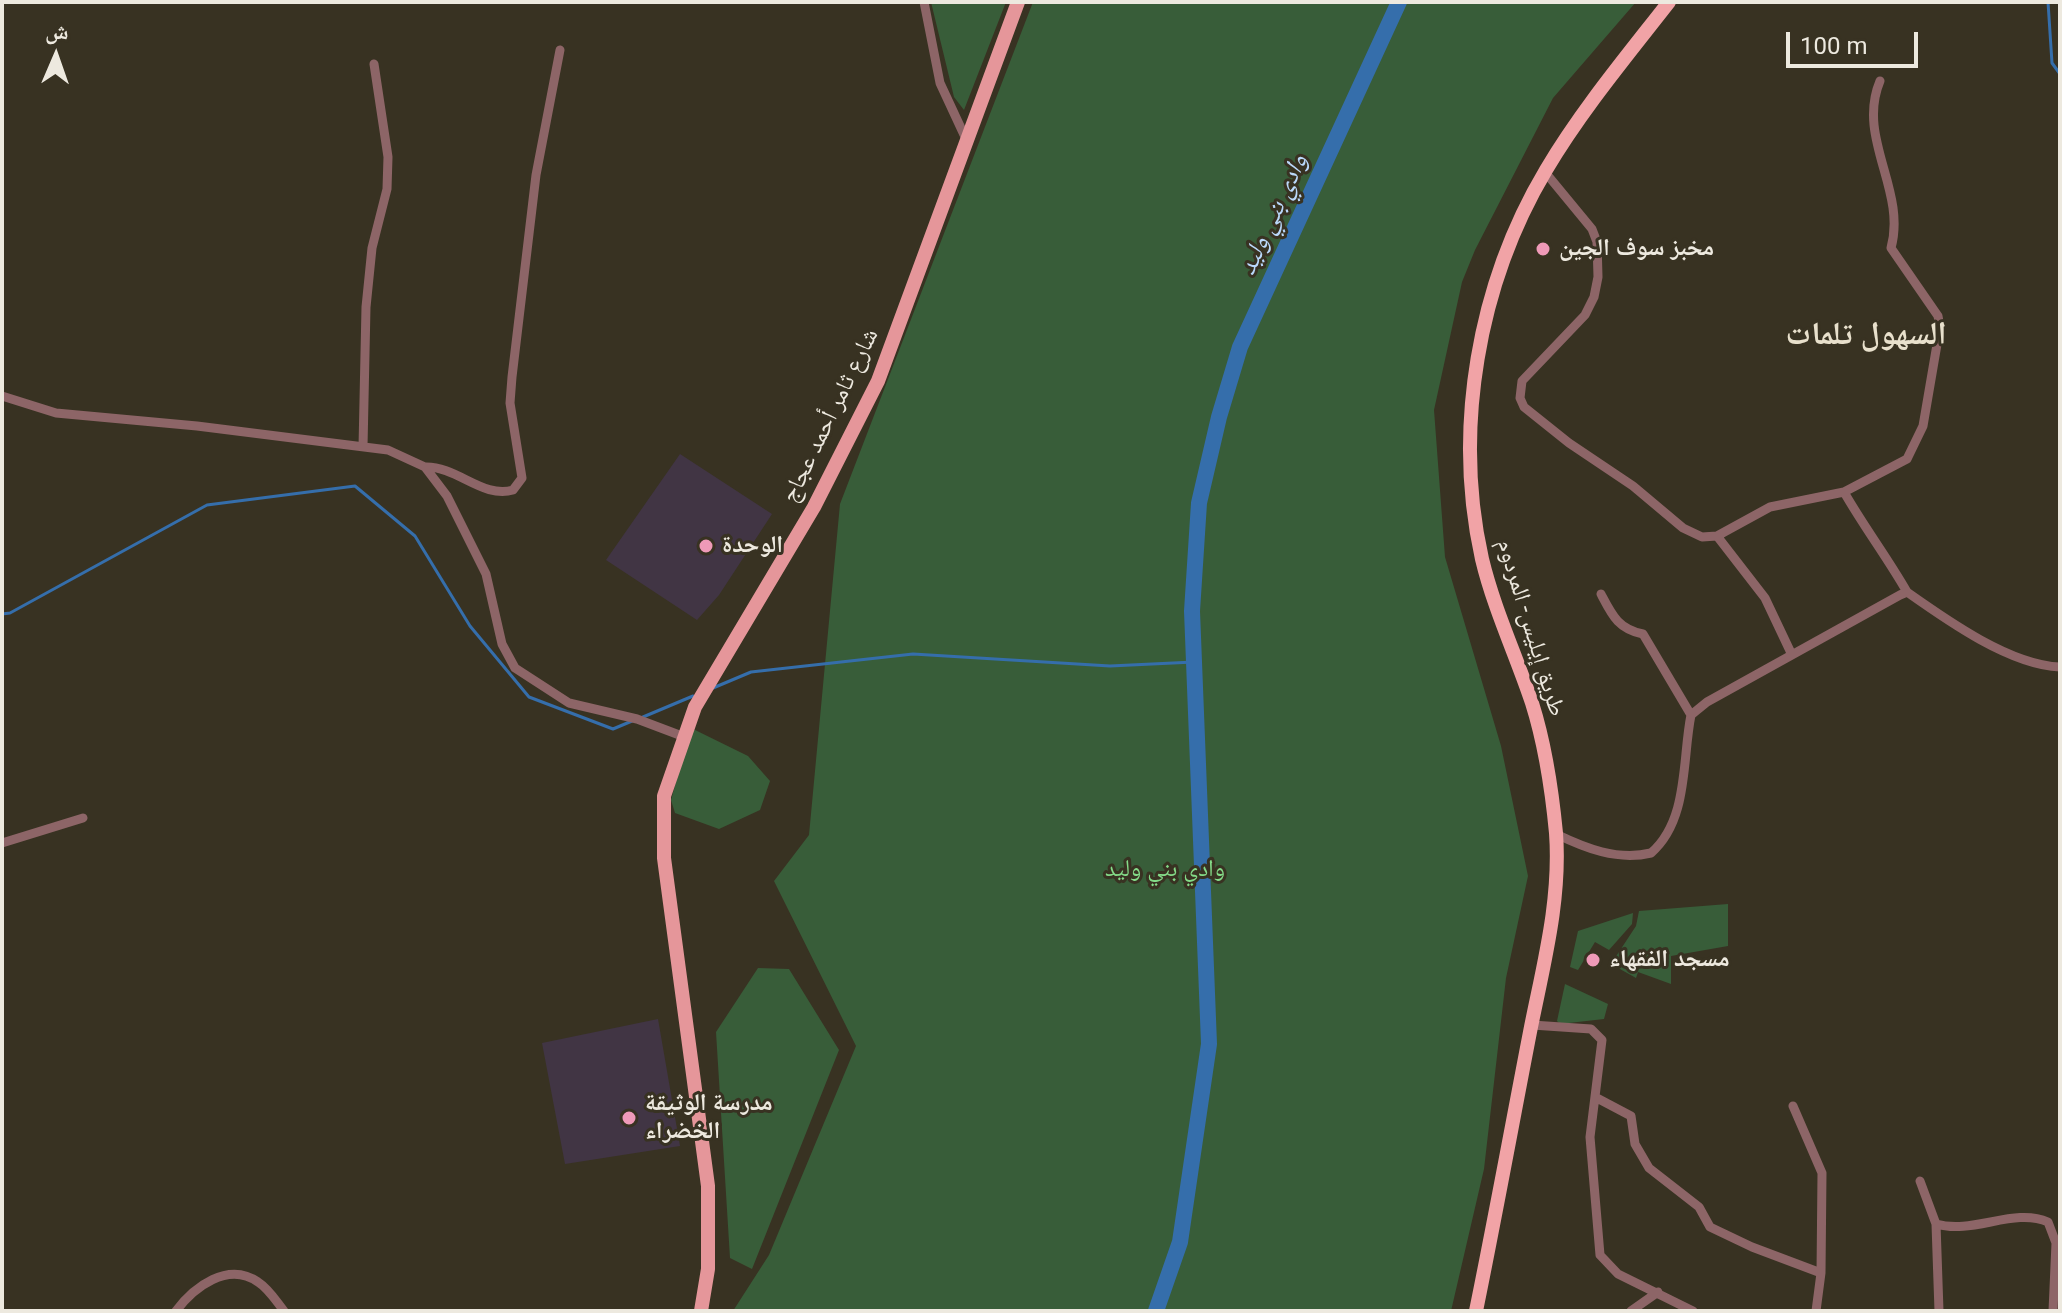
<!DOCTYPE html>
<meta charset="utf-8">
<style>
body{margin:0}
#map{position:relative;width:2062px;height:1313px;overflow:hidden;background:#383222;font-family:Roboto,"Noto Naskh Arabic",sans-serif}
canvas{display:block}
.frame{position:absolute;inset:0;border:4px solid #ede9df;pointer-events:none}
.north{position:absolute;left:16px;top:16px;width:80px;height:80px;-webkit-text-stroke:6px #383222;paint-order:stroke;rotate:2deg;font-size:22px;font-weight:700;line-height:32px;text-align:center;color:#ede9df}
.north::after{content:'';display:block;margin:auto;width:28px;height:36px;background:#ede9df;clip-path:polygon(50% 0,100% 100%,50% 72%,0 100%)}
.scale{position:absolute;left:1786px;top:32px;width:132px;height:36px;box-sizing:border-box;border:4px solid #ede9df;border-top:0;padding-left:10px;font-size:24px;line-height:28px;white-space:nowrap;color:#ede9df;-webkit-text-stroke:6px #383222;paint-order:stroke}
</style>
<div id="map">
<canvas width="2062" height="1313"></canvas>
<div class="frame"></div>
<div class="north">ش</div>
<div class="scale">100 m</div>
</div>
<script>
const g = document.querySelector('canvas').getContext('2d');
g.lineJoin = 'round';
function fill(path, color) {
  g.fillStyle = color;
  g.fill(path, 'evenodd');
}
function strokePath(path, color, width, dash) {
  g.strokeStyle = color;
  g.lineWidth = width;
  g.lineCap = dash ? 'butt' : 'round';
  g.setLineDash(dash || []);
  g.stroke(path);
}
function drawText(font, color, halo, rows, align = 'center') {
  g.font = font + ' Roboto,"Noto Naskh Arabic",sans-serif';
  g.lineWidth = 6;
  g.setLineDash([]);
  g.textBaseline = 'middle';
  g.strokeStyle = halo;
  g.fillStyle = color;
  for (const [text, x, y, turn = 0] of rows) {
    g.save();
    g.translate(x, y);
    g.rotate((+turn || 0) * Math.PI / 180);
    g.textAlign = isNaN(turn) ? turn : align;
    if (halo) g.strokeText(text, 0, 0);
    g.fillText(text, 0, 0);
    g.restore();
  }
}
fill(new Path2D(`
 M680 454 772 514 719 595 697 620 606 560Z
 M658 1019 680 1146 565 1164 542 1043Z`), '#413544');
fill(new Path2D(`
 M931 2H1006L964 110 954 97Z
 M1033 2H1636L1553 98 1475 250 1462 282 1434 410 1445 557 1501 746 1528 876 1506 978 1484 1169 1451 1311H733L769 1255 856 1046 774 881 809 835 840 504Z
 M691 728 748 756 770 781 760 810 719 829 675 813 671 800Z
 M1728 904V946L1671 956V984L1638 972 1636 978 1611 964 1636 926 1639 911Z
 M1633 913 1632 924 1609 950 1595 942 1578 970 1570 967 1578 931Z
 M758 968 789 969 839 1050 752 1269 730 1258 716 1032Z
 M1565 984 1608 1004 1604 1019 1560 1024 1557 1021Z`), '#385d39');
strokePath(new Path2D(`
 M2048 2 2052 63 2060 74
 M2 614 10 613 207 505 355 486 415 536 470 626 529 697 613 729 632 721
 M713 688 751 672 913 654 1110 666 1194 662
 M643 717 693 696`), '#356eab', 3);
strokePath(new Path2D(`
 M1156 1311 1180 1242 1209 1044 1192 611 1199 503 1219 417 1240 347 1399 2`), '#356eab', 16);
strokePath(new Path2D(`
 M924 2 940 83 966 139
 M1545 172 1592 229 1597 242 1598 277 1594 297 1585 315 1522 381 1520 398 1524 407 1569 443 1633 486 1683 528 1702 537 1717 536 1770 507 1844 492 1907 459 1923 426 1940 327 1938 316 1891 248C1907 190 1856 138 1880 81
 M2 396 56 413 197 426 388 450 425 467 447 496 486 574 502 644 515 668 569 703 637 719 682 736
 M363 447 366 307 372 248 387 189 388 157 374 64
 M425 467C457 466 483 499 513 490L522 478 510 403 512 377 536 175 560 50
 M1844 492C1864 527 1887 557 1907 592
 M1717 536 1765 598 1792 655
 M1601 594C1612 615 1618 629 1643 634L1691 715
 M1556 834C1585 848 1617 861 1651 853 1689 820 1682 759 1691 715L1707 702 1900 595 1907 592C1948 621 2010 665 2060 667
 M2 843 83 818
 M1532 1025 1591 1029 1602 1040 1590 1137 1600 1255 1618 1274 1693 1311
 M1595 1097 1631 1116 1635 1144 1649 1168 1699 1207 1710 1227 1752 1247 1821 1273
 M1793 1106 1822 1173 1821 1273 1816 1311
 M1920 1181 1936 1224C1973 1235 2014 1207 2048 1222L2056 1243 2053 1311
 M1936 1224 1939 1311
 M176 1311C194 1287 228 1261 258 1282 269 1289 276 1301 284 1311
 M1631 1311 1658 1292`), '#8d6567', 9);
strokePath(new Path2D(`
 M701 1311 708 1269V1186L664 858V796L695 707 814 507 878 381 1018 2`), '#e5969a', 14);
strokePath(new Path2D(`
 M1476 1311C1495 1218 1512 1125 1530 1032 1543 966 1561 901 1556 833 1552 791 1545 744 1532 703 1516 655 1494 609 1482 559 1453 429 1478 284 1546 170 1581 111 1626 57 1669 2`), '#f1a3a6', 14);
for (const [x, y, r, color] of [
 [1543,249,8,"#ef9ab8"],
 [706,546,8,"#ef9ab8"],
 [1593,960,8,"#ef9ab8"],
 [629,1118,8,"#ef9ab8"]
]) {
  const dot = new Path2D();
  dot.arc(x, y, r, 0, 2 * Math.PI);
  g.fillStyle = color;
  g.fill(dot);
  strokePath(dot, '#383222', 3);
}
drawText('bold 24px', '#ede9df', '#383222', [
 ["مخبز سوف الجين",1559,249],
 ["الوحدة",722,546],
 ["مسجد الفقهاء",1609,960],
 ["مدرسة الوثيقة",645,1104],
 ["الخضراء",645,1132]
], 'left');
drawText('24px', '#ede9df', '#383222', [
 ["شارع ثامر أحمد عجاج",831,416,-64],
 ["طريق إيليس- المردوم",1530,628,73]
]);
drawText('24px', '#84db88', '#383222', [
 ["وادي بني وليد",1165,870]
]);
drawText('italic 26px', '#bad8fa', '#383222', [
 ["وادي بني وليد",1274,215,-65]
]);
drawText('bold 32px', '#e8e0cc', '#383222', [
 ["السهول تلمات",1866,336]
]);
</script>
